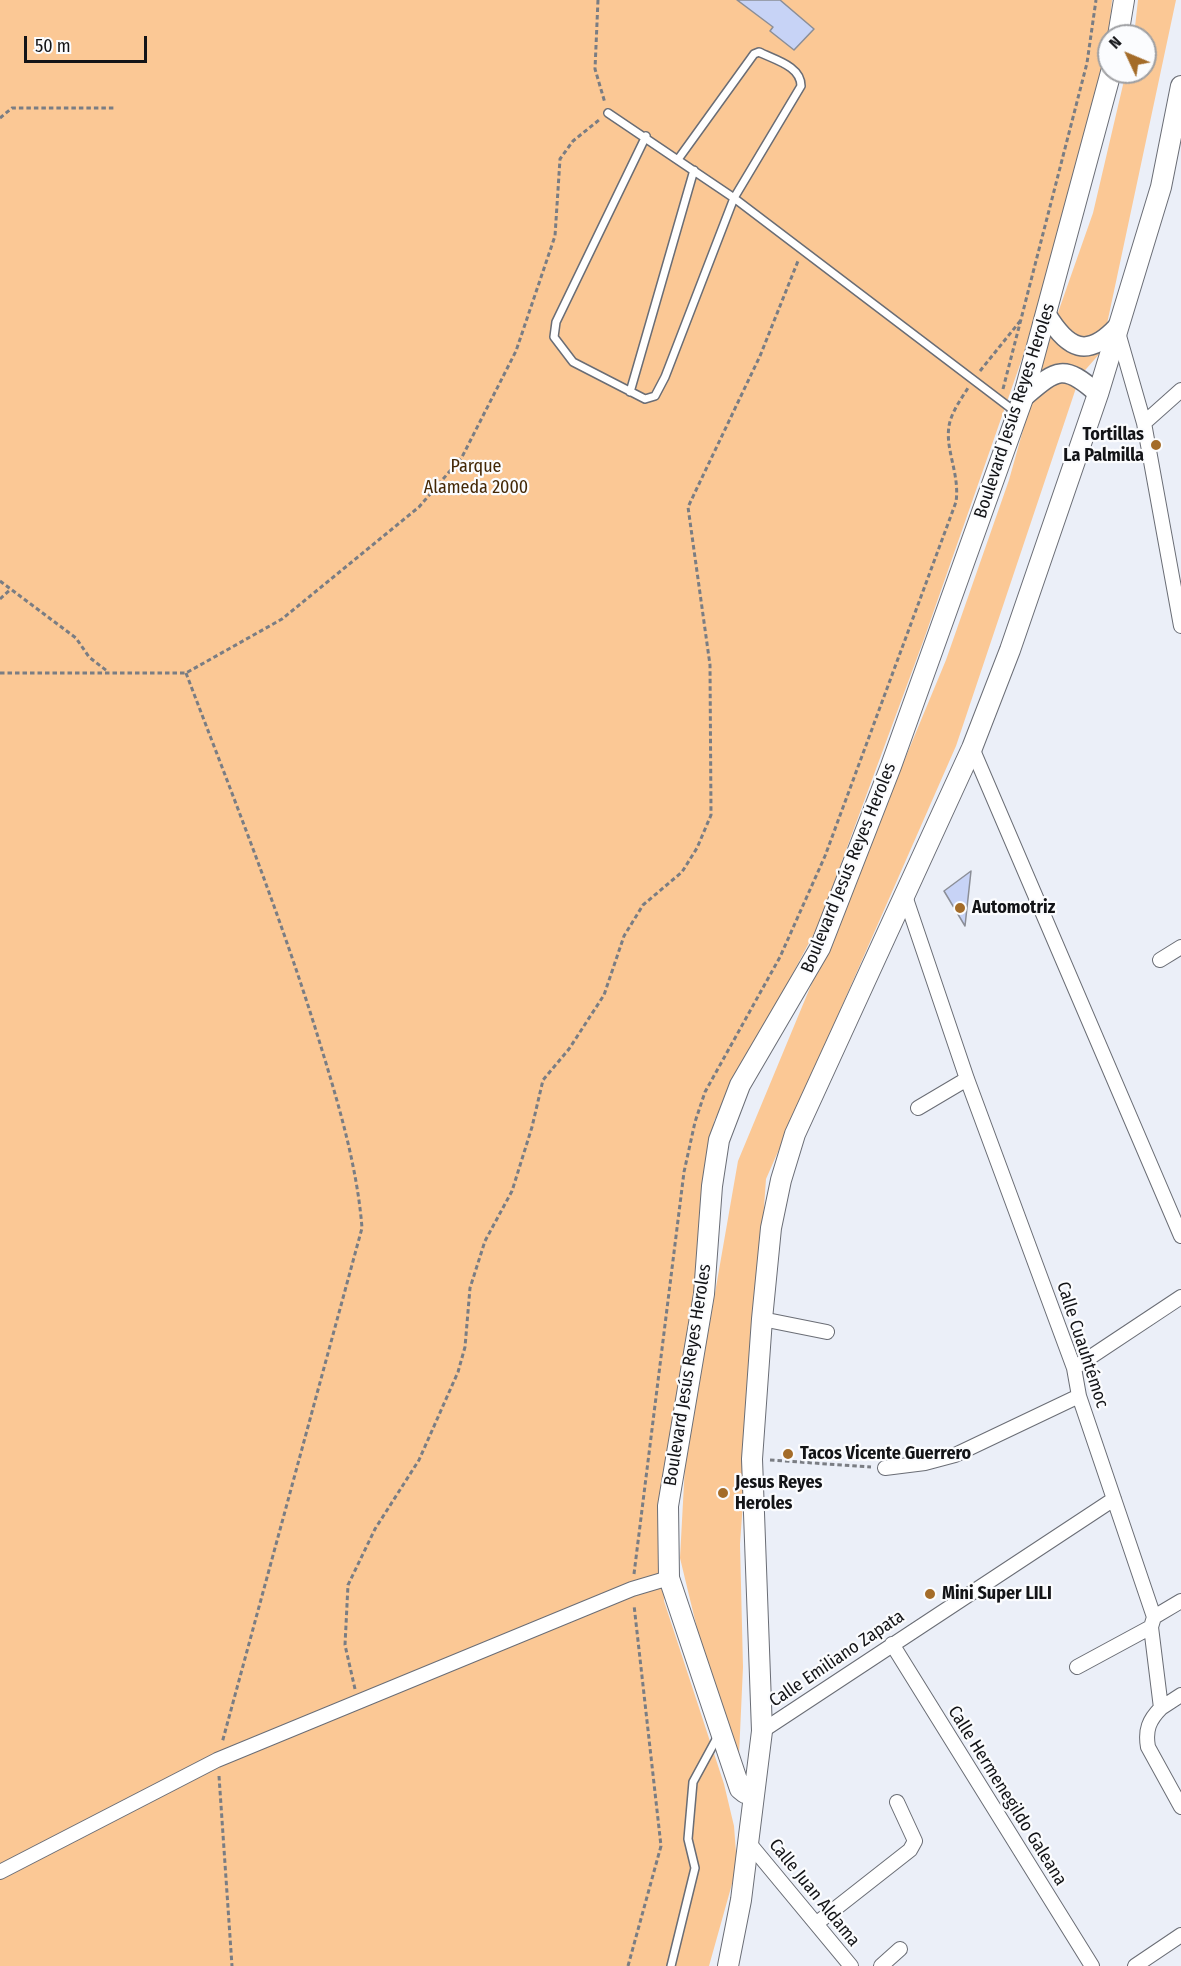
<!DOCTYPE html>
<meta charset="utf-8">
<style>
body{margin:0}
#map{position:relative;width:1181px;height:1966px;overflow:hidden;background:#ebeff8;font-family:"Fira Sans Condensed",sans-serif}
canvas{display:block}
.north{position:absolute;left:1097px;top:24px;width:60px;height:60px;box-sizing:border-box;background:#fbfcfe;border:2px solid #9e9fa2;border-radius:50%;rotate:314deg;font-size:16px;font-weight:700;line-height:24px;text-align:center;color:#131417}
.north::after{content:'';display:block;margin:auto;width:21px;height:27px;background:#a46c29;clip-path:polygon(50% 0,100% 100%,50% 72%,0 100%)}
.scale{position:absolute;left:24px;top:36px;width:123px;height:27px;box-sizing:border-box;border:3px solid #131417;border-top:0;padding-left:8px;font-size:18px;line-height:21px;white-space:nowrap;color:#131417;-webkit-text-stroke:4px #fbfcfe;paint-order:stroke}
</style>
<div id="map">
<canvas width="1181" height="1966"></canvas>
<div class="north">N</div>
<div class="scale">50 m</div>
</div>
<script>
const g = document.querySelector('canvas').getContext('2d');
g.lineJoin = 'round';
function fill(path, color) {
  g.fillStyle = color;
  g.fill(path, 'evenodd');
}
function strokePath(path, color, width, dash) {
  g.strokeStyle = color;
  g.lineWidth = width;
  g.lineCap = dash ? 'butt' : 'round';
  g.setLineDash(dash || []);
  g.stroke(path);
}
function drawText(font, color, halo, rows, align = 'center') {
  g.font = font + ' "Fira Sans Condensed",sans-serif';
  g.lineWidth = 4.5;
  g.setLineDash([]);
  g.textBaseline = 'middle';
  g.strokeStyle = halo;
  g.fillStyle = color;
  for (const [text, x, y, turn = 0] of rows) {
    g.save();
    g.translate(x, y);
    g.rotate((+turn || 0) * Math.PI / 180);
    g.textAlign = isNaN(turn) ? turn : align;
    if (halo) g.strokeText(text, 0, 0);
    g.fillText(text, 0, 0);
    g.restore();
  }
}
fill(new Path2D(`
 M0 0H1112L1106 63 1024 353 924 639 818 926 714 1121 696 1333 660 1492 664 1601 724 1784 734 1826 737 1866 709 1966H0Z
 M1138 0H1176L1101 352 1080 376 956 746 766 1179 740 1544 743 1667 739 1755 703 1653 680 1558 685 1465 738 1161 946 660 1009 480 1048 341 1093 213 1126 72H1145V36H1134Z`), '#fbc895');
const building = new Path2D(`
 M737 0H780L814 29 794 50 770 31 773 27Z
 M971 871 965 926 944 891Z`);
fill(building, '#c7d3f6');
strokePath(building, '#8b8e97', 1.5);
const service = new Path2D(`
 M608 113 734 198 1017 413
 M646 136 556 322 554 337 573 362 645 399 655 396 665 377 734 198 801 86C801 66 775 60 759 52L754 54 679 158
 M630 392 694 170
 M671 1966 695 1868 688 1839 693 1782 718 1736`);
const minor = new Path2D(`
 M1117 329 1144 423 1181 626
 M1144 423 1181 390
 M972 748 1181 1236
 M904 893 967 1079 1074 1368 1079 1396 1154 1617 1151 1627 1161 1708C1149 1720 1145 1730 1148 1747L1181 1807
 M1160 960 1181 947
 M918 1108 967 1079
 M762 1319 827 1332
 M1074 1368 1181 1297
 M885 1468 925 1463 955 1455 1079 1396
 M1154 1617 1181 1601
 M892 1644 1092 1966
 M1077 1667 1151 1627
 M1161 1708 1181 1695
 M762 1731 1114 1499
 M749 1843 851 1966
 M0 1872 217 1760 632 1589 669 1578
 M817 1923 910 1850 915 1841 897 1802
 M881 1966 900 1949
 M1135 1966 1181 1935`);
const tertiary = new Path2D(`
 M1047 315C1068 349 1087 359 1117 327
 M1023 398C1056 370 1063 362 1098 394`);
const secondary = new Path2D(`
 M1118 36 1124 0
 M753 1793H745L740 1789 669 1578 668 1506 704 1294 712 1186 719 1140 740 1085 820 948 891 766 1023 398 1111 72
 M728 1966 741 1900 762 1731 752 1459 762 1319 771 1228 781 1180 795 1134 972 748 1010 650 1098 394 1161 187 1181 86`);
strokePath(service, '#6a6d75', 10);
strokePath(minor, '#6a6d75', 16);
strokePath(tertiary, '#6a6d75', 21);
strokePath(secondary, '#6a6d75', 22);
strokePath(new Path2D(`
 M598 0 595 69 605 103
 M0 118 12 108H114
 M980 371 1021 320
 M1003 389 1087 63 1096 0
 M0 581 76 638 89 657 107 671
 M0 599 11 589
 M0 673H186L282 619 419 507 462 457 516 351 555 236 560 159 573 141 599 120
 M186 673C232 794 280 914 318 1037 337 1099 357 1164 362 1228L222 1743
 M770 1460 871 1467
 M634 1574 684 1172 695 1122 705 1092 780 957 825 856 956 502C960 474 945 450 949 426 951 413 961 399 968 388
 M355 1689 345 1645 348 1585 375 1529 419 1460 458 1372 465 1347 470 1288 485 1241 512 1191 532 1127 543 1080 569 1049 604 995 624 936 643 905 682 872 697 848 711 815 710 665 688 507 760 356 798 261
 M219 1776 232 1966
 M628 1966 661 1846 634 1605`), '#7a7d83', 3, [4.5, 3]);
strokePath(service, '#fff', 7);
strokePath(minor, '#fff', 14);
strokePath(tertiary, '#fff', 18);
strokePath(secondary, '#fff', 20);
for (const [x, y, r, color] of [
 [1156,445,6,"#a46c29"],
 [960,908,6,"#a46c29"],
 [788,1454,6,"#a46c29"],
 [723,1493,6,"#a46c29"],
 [930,1594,6,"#a46c29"]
]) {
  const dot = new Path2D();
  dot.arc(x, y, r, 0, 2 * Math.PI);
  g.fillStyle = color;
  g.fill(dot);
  strokePath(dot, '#fbfcfe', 2);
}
drawText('18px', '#131417', '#fbfcfe', [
 ["Boulevard Jesús Reyes Heroles",1015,411,-72],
 ["Boulevard Jesús Reyes Heroles",849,868,-68],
 ["Calle Cuauhtémoc",1082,1345,72],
 ["Boulevard Jesús Reyes Heroles",688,1375,-81],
 ["Calle Emiliano Zapata",837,1659,-34],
 ["Calle Hermenegildo Galeana",1007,1796,58],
 ["Calle Juan Aldama",814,1893,51]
]);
drawText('bold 18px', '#131417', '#fbfcfe', [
 ["Tortillas",1144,435,"right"],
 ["La Palmilla",1144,456,"right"],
 ["Automotriz",972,908],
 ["Tacos Vicente Guerrero",800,1454],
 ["Jesus Reyes",735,1483],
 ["Heroles",735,1504],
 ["Mini Super LILI",942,1594]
], 'left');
drawText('18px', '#442806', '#fbfcfe', [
 ["Parque",476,467],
 ["Alameda 2000",476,488]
]);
</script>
